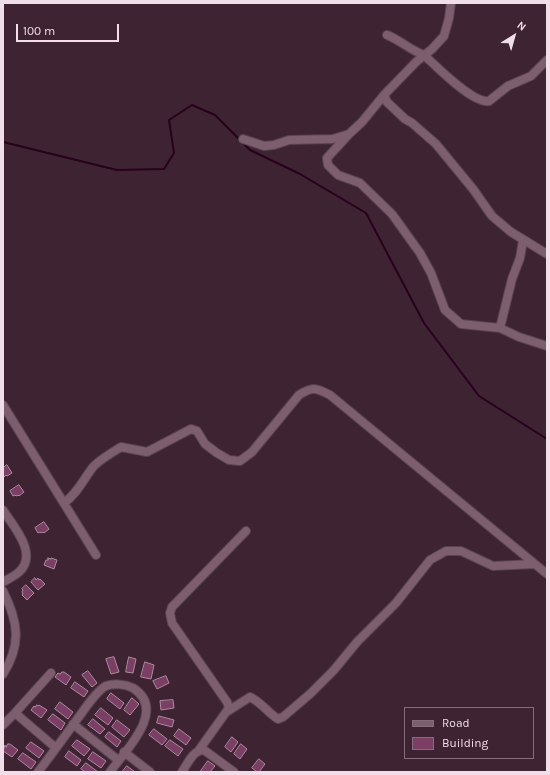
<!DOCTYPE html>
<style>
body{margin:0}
#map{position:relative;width:550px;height:775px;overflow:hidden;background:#3e2333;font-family:Karla,sans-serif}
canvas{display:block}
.frame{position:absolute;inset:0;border:4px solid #f0dee8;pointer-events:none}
.legend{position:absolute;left:404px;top:707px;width:130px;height:52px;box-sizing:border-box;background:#3e2333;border:1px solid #856e7b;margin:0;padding:5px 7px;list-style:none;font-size:12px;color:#f0dee8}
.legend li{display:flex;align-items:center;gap:8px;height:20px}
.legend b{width:20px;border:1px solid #856e7b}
.north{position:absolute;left:494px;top:16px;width:40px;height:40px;-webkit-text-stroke:3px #3e2333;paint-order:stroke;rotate:37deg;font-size:11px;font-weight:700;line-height:16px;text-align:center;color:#f0dee8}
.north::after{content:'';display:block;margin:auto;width:14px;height:18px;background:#f0dee8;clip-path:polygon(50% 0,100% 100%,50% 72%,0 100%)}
.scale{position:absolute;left:16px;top:24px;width:103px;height:18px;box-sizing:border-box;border:2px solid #f0dee8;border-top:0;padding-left:5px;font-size:12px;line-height:14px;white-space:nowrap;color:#f0dee8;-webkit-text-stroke:3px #3e2333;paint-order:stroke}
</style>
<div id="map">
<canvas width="550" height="775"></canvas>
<div class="frame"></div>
<ul class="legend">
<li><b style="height:5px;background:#7c5e6f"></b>Road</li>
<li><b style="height:11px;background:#7b3e64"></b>Building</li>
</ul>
<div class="north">N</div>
<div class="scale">100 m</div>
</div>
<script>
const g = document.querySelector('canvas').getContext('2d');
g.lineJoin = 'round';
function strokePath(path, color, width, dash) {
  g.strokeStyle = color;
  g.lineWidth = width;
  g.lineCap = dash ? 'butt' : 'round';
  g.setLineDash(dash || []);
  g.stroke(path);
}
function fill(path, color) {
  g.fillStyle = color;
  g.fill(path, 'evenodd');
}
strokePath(new Path2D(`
 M3 142 117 170 164 169 174 153 169 120 192 105 215 115 250 150 300 174 366 213 424 323 479 396 547 439`), '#28011c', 2);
const building = new Path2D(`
 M7 465 12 473 7 476 6 475 4 477 3 475V468Z
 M19 485 24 492 19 496 18 495 16 496 15 495 13 496 10 491Z
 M44 522 49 529 44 533 43 532 41 533 40 532 38 533 35 528Z
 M48 558 51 559V558L57 560 54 569 44 565 46 560H48Z
 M35 578 36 580 38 578 39 580 40 579 45 584 38 590 31 582Z
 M26 585 34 593 27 600 22 595 23 594 22 592 23 590 22 589Z
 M114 657 119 672 111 674 106 659Z
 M129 657 136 659 133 673 126 672Z
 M145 662 154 665 151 679 141 677Z
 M88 671 97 683 92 687 82 675Z
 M62 672H64L71 677 66 685 55 677 58 673 60 674Z
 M166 676 169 683 157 689 153 681Z
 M75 682 88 691 84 697 71 688Z
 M111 693 124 703 120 709 107 699Z
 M132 698 139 704 130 715 124 710Z
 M173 700 174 708 161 710 160 701Z
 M60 702 73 712 68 719 55 709Z
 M37 705 38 706 39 705 47 710 41 718 31 710 34 706 35 707Z
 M101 708 113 718 108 725 95 715Z
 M53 714 65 723 61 730 48 720Z
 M159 716 174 720 172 727 157 723Z
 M93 719 105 729 100 734 88 725Z
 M117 720 130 730 124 737 112 727Z
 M154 729 167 739 162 745 149 735Z
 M179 729 191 738 186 745 174 736Z
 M109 732 121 741 117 747 105 737Z
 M232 737 238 742 231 752 225 747Z
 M77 740 90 749 84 756 72 746Z
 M170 740 183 749 178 756 165 746Z
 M31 742 44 751 39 758 26 748Z
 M8 744H10L18 750 12 757 3 751 5 745 6 747Z
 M241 744 247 749 240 759 234 754Z
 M69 751 81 760 77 766 65 757Z
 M93 752 106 761 101 768 88 759Z
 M23 753 36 762 31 769 18 759Z
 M259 759 265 764 259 772H257L252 768Z
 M208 761 215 766 210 772H203L201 771Z
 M86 763 98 772H85L81 769Z
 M127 766 135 772H124L123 771Z`);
fill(building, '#7b3e64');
strokePath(building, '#ac8b9e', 1);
const minor = new Path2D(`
 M451 3 449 18 444 36 432 49 416 62 384 95 387 102 405 119 412 123 436 144 473 189 492 216 511 232 547 254
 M387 35C400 40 410 50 424 55 436 66 473 104 489 101L508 86 531 76 547 60
 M349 134 327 158 328 165 338 175 360 183 392 214 420 253 431 273 445 310 461 324 500 328 512 279 520 258 523 240
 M243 139 264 146 274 145 289 140 333 139 349 134 362 122 384 95
 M500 328 519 337 547 346
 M3 405 96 555
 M64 503C77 494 83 480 93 467 99 460 113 452 121 447L147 452 191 429 197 431 205 444 217 453 229 460 240 461 252 452 299 395C313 386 316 388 330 395L547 574
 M3 510C13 526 39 554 19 572 15 576 8 579 3 582
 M3 591C18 621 22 644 3 674
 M228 711 250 697C261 702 268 713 278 719L283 717 310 694 334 670 357 642 396 603 430 560 446 551H461L493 566 534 564
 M15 713 51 673
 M73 724 118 760
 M3 725 15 713 56 748
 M199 750 229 708 227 702 172 623 170 613 172 607 246 531
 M124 752 150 772
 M38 772C52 754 65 736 78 718 85 709 96 691 106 686 114 683 125 684 133 688 168 710 125 751 110 772
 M182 772C188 763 193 750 204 750L234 772`);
strokePath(minor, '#594350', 10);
strokePath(minor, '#7c5e6f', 8);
</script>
